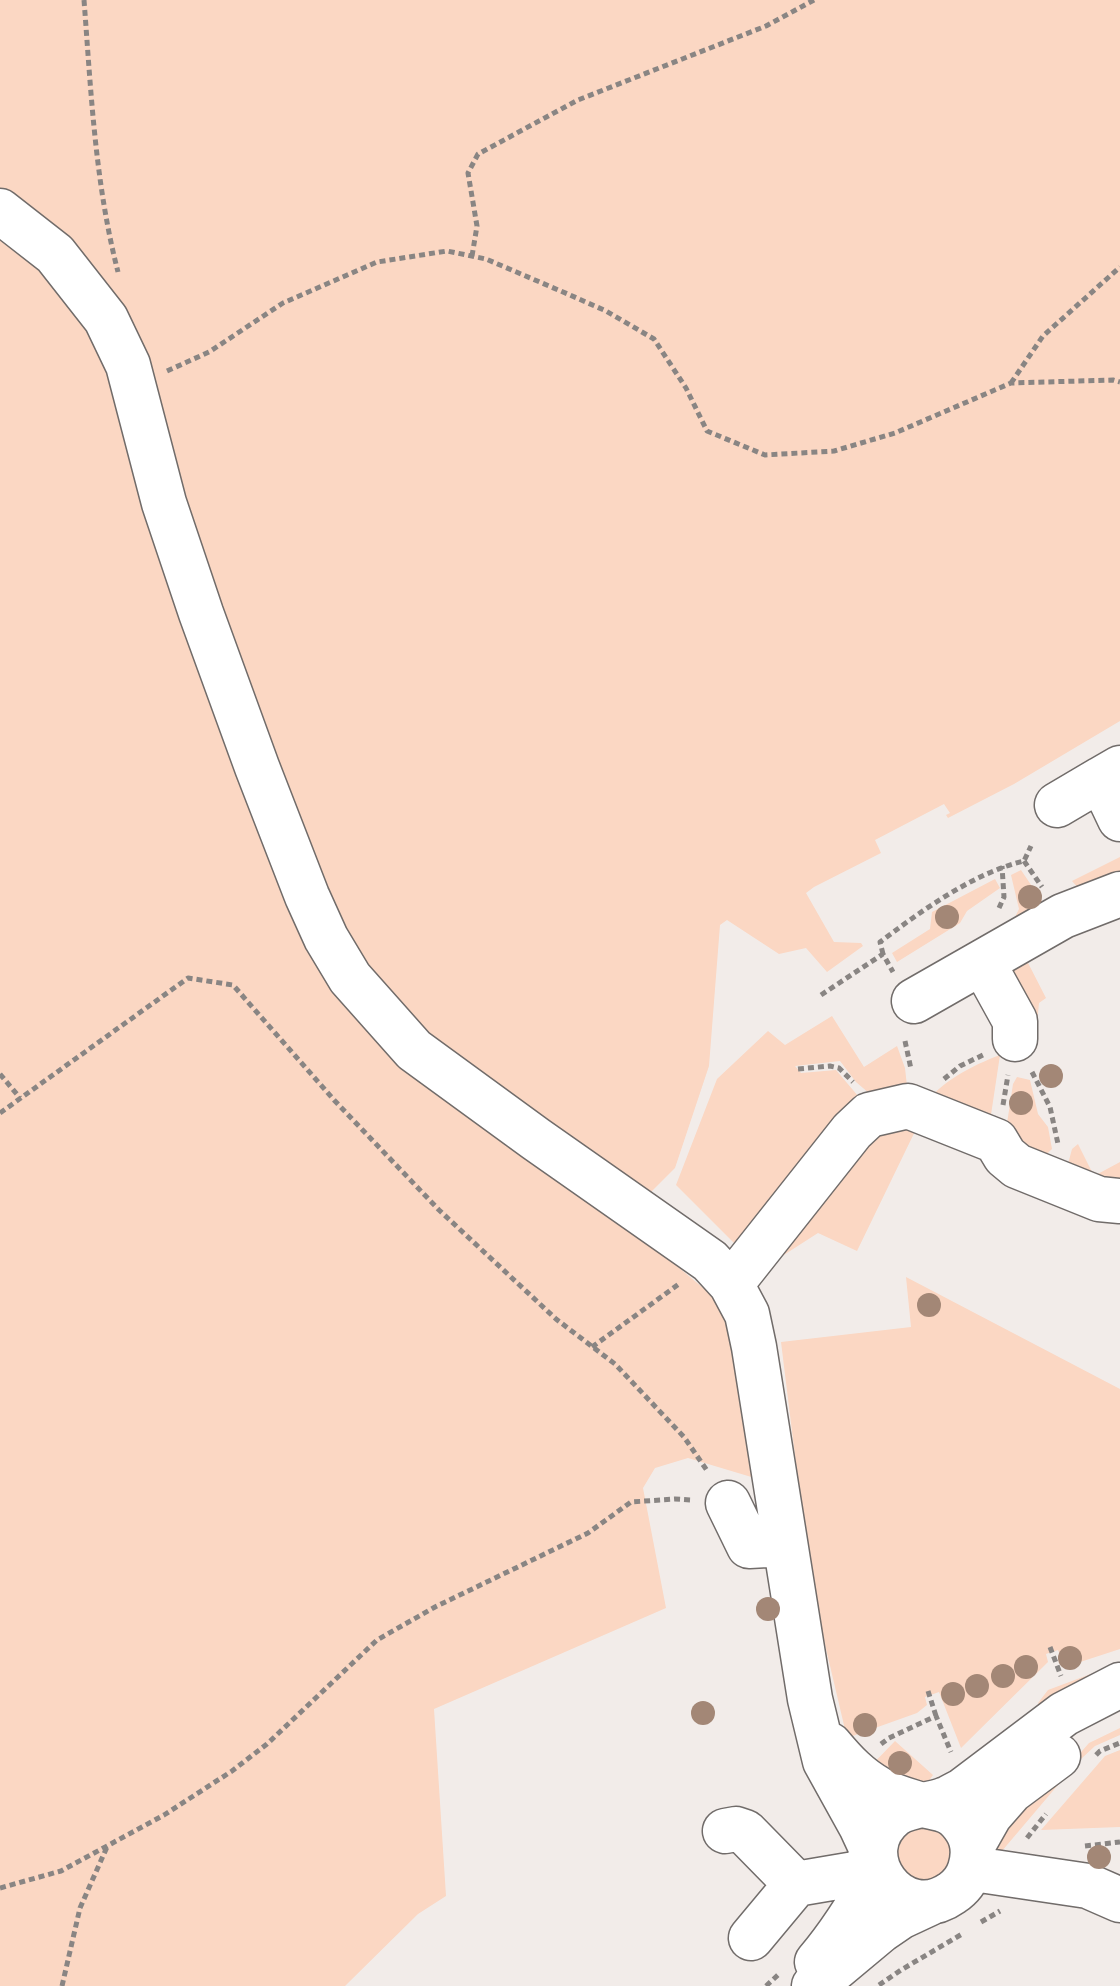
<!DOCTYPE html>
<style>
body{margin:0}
canvas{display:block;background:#f2ece9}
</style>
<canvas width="1120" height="1986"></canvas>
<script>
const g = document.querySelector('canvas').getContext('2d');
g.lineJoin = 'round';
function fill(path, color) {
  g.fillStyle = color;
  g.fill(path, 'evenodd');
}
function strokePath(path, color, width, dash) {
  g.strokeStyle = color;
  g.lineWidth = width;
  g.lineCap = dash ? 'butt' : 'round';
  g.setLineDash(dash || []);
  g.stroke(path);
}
fill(new Path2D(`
 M0 0H1120V721L1014 784 948 818 946 815 950 813 944 804 875 840 881 853 814 887 806 893 834 942 861 943 863 946 827 972 806 948 779 954 727 920 720 925 709 1066 675 1168 649 1194 578 1183 727 1308 758 1479 688 1458 655 1468 643 1488 666 1608 434 1709 446 1896 418 1914 345 1986H0Z
 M1120 857V871L1079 889 1072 881Z
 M1021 870 1048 910 1014 919 1019 909 1011 875Z
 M995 879 1000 888 967 911 960 923 897 962 892 953 930 929 932 912Z
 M1026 959 1046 998 1039 1003 1037 1024 1005 960Z
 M832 1016 864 1067 897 1046 905 1068 907 1086 870 1094 856 1082 840 1061 795 1066 801 1073 836 1070 864 1103 743 1252 676 1185 717 1079 768 1031 785 1045Z
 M1000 1055 989 1128 923 1106C942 1081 971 1066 1000 1055Z
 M1017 1077 1030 1080 1038 1114 1048 1127 1052 1149 1036 1164 1006 1130 1013 1084Z
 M920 1121 857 1251 818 1233 762 1269 878 1125Z
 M1078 1144 1094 1176 1120 1162V1193L1065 1175 1072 1149Z
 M906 1277 1120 1389V1649L1071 1665 1064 1664 1058 1650 1046 1654 1048 1662 961 1748 939 1692 925 1697 927 1705 917 1713 847 1738 811 1585 781 1342 911 1327Z
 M1120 1663V1676L1045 1716 1038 1703 1048 1690Z
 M1120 1728V1735L1095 1746 1081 1759H1075L1089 1743Z
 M895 1741 933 1775 923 1789 867 1770Z
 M1120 1750V1827L1041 1830 1105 1756Z
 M1063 1779 996 1858 992 1836 1025 1794Z
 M898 1853a27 27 0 1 1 54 0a27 27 0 1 1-54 0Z`), '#fbd7c3');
const minor = new Path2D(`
 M0 211 55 254 106 319 128 365 164 503 201 613 257 767 307 896 326 938 350 978 414 1050 536 1139 710 1261 731 1284 747 1314 754 1347 810 1699 825 1761 861 1826 874 1854
 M1120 768 1101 779 1120 819
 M1057 805 1101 779
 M983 963 1015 1021V1039
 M914 1001 1063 916 1120 894
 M731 1284 852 1131 869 1115 908 1106 996 1141 1005 1156 1017 1166 1099 1199 1120 1201
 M728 1503 749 1546 785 1544
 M830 1745C845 1763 859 1778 879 1789 891 1796 906 1800 919 1804 940 1810 952 1807 966 1829 974 1841 974 1856 970 1869 967 1879 961 1887 952 1893 901 1929 845 1854 894 1815 909 1804 930 1806 946 1799 952 1797 957 1793 962 1791L1064 1714 1120 1685
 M725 1831 736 1829 745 1832 796 1884
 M973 1845 990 1815 1011 1791 1058 1756
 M973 1861 987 1871 1088 1886 1120 1900
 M751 1938 796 1884 855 1874 876 1862
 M817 1962C841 1934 860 1903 878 1871
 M814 1986 881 1930 900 1917 930 1903`);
strokePath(minor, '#716c6a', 47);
strokePath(new Path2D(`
 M84 0C91 91 95 183 118 272
 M472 256 477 226 468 173 478 154 578 100 766 26 814 0
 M167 371 209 352 283 303 377 262 447 251 486 259 570 295 606 311 654 339 686 388 707 431 765 455 834 451 895 433 1011 383 1113 380 1120 382
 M1011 383 1043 336 1120 267
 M1024 861 1042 887
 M999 908 1004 897 1002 866
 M883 954 880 942C920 912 973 873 1024 861L1031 846
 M821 995 883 954 893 972
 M905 1041 911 1069
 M798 1069 830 1066 839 1068 853 1082
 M1032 1072 1050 1107 1058 1144
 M0 1074 20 1098
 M944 1079 960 1066 983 1055
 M1003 1105 1008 1075
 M0 1113 188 978 233 985 334 1100 439 1210 556 1319 615 1364 684 1437 708 1472
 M592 1347 679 1284
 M1050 1647 1061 1676
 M928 1691 936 1716
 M881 1744 889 1738 936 1716 951 1752
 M1096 1755 1100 1751 1120 1743
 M1027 1838 1046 1814
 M1085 1846 1120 1842
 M0 1888 61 1871 164 1815 232 1771 267 1744 377 1640 435 1607 588 1533 631 1502 675 1499 691 1500
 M981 1922 1000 1911
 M879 1985 901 1970 962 1934
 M62 1986 80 1908 107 1847
 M766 1986 778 1975`), '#898583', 5, [6, 4]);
strokePath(minor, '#fff', 44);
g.fillStyle = '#a38776';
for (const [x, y] of [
 [1030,897],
 [947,917],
 [1051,1076],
 [1021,1103],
 [929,1305],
 [768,1609],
 [1070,1658],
 [1026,1667],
 [1003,1676],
 [977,1686],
 [953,1694],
 [703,1713],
 [865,1725],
 [900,1763],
 [1099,1857]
]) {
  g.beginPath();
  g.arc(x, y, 12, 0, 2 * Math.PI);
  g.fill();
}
</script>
